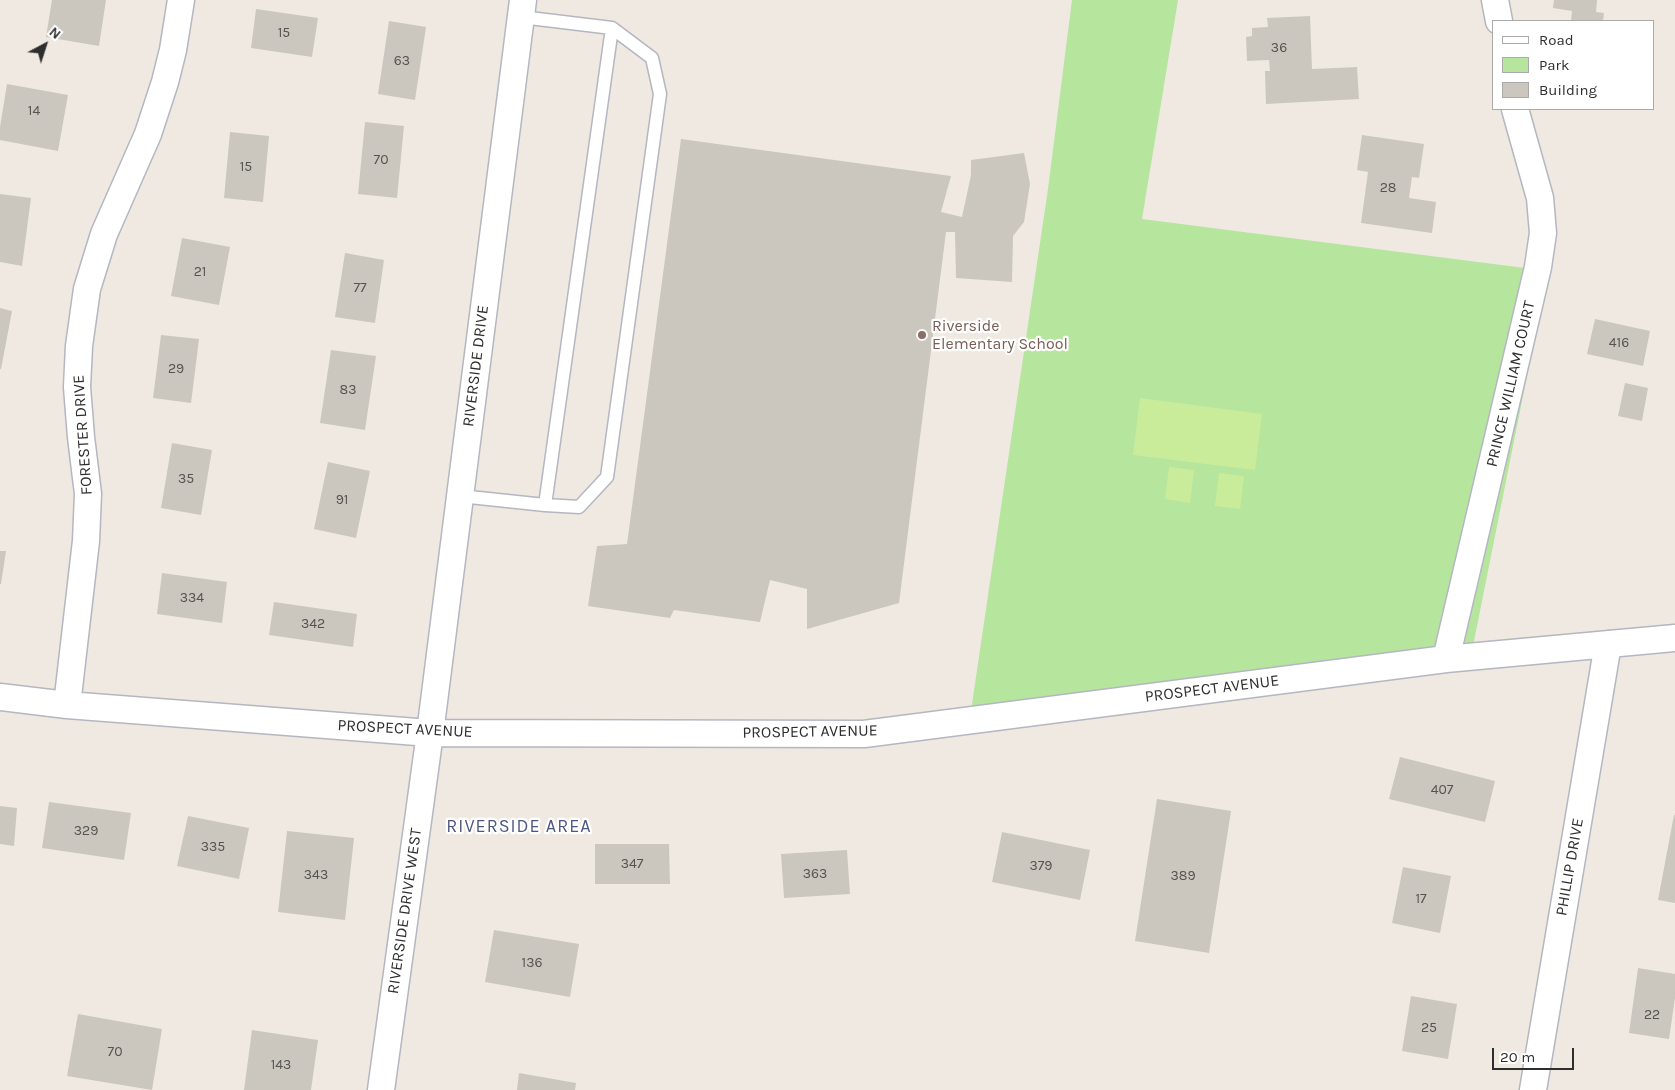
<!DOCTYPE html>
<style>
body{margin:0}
#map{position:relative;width:1675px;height:1090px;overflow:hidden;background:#efe9e1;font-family:Karla,sans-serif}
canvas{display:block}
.legend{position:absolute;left:1492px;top:20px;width:162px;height:90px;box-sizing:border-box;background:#fff;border:1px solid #ababab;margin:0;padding:6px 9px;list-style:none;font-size:15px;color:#2e2e2e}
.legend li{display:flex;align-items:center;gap:10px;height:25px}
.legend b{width:25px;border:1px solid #ababab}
.north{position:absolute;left:20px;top:20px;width:50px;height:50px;-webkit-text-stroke:4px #fff;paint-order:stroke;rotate:40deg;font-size:14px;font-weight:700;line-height:20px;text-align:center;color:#2e2e2e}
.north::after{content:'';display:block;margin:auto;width:18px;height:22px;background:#2e2e2e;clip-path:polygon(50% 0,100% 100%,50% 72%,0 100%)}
.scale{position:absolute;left:1492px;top:1048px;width:82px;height:22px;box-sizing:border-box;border:2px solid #2e2e2e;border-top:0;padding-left:6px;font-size:15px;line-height:18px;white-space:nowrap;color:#2e2e2e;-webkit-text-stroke:4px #fff;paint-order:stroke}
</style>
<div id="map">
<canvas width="1675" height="1090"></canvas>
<ul class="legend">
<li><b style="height:6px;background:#fff"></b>Road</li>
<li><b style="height:14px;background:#b6e59e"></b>Park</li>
<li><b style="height:14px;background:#cbc7bf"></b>Building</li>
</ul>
<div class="north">N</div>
<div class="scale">20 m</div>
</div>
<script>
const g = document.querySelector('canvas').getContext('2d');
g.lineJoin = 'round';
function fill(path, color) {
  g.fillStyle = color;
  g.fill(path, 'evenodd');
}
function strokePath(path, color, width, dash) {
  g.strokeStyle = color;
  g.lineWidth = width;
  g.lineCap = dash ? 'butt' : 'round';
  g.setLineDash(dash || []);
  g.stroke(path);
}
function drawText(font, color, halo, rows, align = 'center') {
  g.font = font + ' Karla,sans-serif';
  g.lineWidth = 4.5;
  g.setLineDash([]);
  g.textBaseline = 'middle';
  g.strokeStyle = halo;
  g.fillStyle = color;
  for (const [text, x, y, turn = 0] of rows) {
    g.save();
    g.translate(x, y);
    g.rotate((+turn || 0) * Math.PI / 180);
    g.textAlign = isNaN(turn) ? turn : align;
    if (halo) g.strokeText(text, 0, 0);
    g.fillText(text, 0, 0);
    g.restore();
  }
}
fill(new Path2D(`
 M1072 0H1178L1142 219 1548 271 1470 661 968 731 1048 189Z`), '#b6e59e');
fill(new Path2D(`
 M1140 398 1262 414 1255 470 1133 455Z
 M1169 467 1194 470 1190 503 1165 499Z
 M1219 473 1244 476 1240 509 1215 506Z`), '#c9ec9a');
fill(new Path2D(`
 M52 0H106L99 46 46 37Z
 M1554 0H1597L1596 12 1604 13 1603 21H1571L1572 11 1553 8Z
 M256 9 318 18 312 57 251 48Z
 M1310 16 1312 69 1357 67 1359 99 1266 104 1265 71H1270L1269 60 1247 61 1246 37 1252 36V28L1268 27 1267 18Z
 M389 21 426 27 415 100 378 94Z
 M7 84 68 95 58 151 0 140V127Z
 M365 122 404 126 397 198 358 194Z
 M230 132 269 136 263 202 224 198Z
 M1362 135 1424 144 1419 178 1412 177 1409 198 1436 202 1432 233 1361 223 1368 172 1357 170Z
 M681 139 951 176 941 212 962 217 971 175V160L1024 153 1030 184 1024 222 1013 236 1012 282 956 278 955 232H946L899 603 807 629V589L770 580 760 622 674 610 670 618 588 606 597 546 627 544Z
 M0 194 31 198 22 266 0 262Z
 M182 238 230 247 219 305 171 296Z
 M345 253 384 260 375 323 335 317Z
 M0 308 12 311 1 369H0Z
 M1595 319 1650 331 1643 366 1587 354Z
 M161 335 199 339 191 403 153 398Z
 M331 350 376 356 365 430 320 423Z
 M1625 383 1648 388 1642 421 1618 416Z
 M172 443 212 450 201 515 161 508Z
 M328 462 370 471 356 538 314 529Z
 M0 551H6L1 584H0Z
 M162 573 227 582 222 623 157 614Z
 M274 602 357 614 353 647 269 635Z
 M1400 757 1495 781 1485 822 1389 799Z
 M1157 799 1231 811 1209 953 1135 941Z
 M49 802 131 813 124 860 42 848Z
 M0 806 17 808 14 846 0 844Z
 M1674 815H1675V903L1658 900Z
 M188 816 249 828 239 879 177 866Z
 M287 831 354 838 345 920 278 912Z
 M1002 832 1090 850 1080 900 992 882Z
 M595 844H669L670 884H595Z
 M847 850 850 894 784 898 781 854Z
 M1403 867 1451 876 1440 933 1392 923Z
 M494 930 579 944 570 997 485 982Z
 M1638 968 1675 974V998L1669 1039 1629 1033Z
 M1411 996 1457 1004 1448 1059 1402 1051Z
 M78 1014 162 1029 152 1090 67 1076Z
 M252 1030 318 1040 311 1090H244Z
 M519 1073 576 1083 575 1090H517Z`), '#cbc7bf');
const service = new Path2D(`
 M460 496 545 505 612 28 521 17
 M545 505 579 507 607 477 660 94 652 58 612 28`);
const minor = new Path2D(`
 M1495 0 1499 21
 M1446 659 1538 267 1543 233 1540 198 1515 109
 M0 697 67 705 430 733 864 734 1446 659 1675 638
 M67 705 86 541 88 494 81 437 77 387 79 346 87 289 104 234 148 134 165 82 173 50 181 0
 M381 1090 430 733 523 0
 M1533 1090 1608 644`);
strokePath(service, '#b4b7c1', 15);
strokePath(minor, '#b4b7c1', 29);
strokePath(service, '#fff', 12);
strokePath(minor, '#fff', 26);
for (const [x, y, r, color] of [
 [922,335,5,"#8d6e63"]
]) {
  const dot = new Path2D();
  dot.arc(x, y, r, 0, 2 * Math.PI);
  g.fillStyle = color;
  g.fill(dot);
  strokePath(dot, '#fff', 2);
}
drawText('14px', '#555452', null, [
 ["15",284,33],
 ["36",1279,48],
 ["63",402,61],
 ["14",34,111],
 ["70",381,160],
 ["15",246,167],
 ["28",1388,188],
 ["21",200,272],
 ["77",360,288],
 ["416",1619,343],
 ["29",176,369],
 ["83",348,390],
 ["35",186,479],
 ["91",342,500],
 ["334",192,598],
 ["342",313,624],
 ["407",1442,790],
 ["329",86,831],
 ["335",213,847],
 ["347",632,864],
 ["379",1041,866],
 ["363",815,874],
 ["343",316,875],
 ["389",1183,876],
 ["17",1421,899],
 ["136",532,963],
 ["22",1652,1015],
 ["25",1429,1028],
 ["70",115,1052],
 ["143",281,1065]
]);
drawText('16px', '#785e54', '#fff', [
 ["Riverside",932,326],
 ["Elementary School",932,344]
], 'left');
drawText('16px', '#2e2e2e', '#fff', [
 ["RIVERSIDE DRIVE",476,366,-83],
 ["PRINCE WILLIAM COURT",1511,384,-77],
 ["FORESTER DRIVE",83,435,-94],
 ["PROSPECT AVENUE",1212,689,-7],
 ["PROSPECT AVENUE",405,729,3],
 ["PROSPECT AVENUE",810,732,-1],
 ["PHILLIP DRIVE",1570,867,-80],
 ["RIVERSIDE DRIVE WEST",405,911,-82]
]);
g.letterSpacing = '1px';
drawText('18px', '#4d5680', '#fff', [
 ["RIVERSIDE AREA",519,827]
]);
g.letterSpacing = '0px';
</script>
